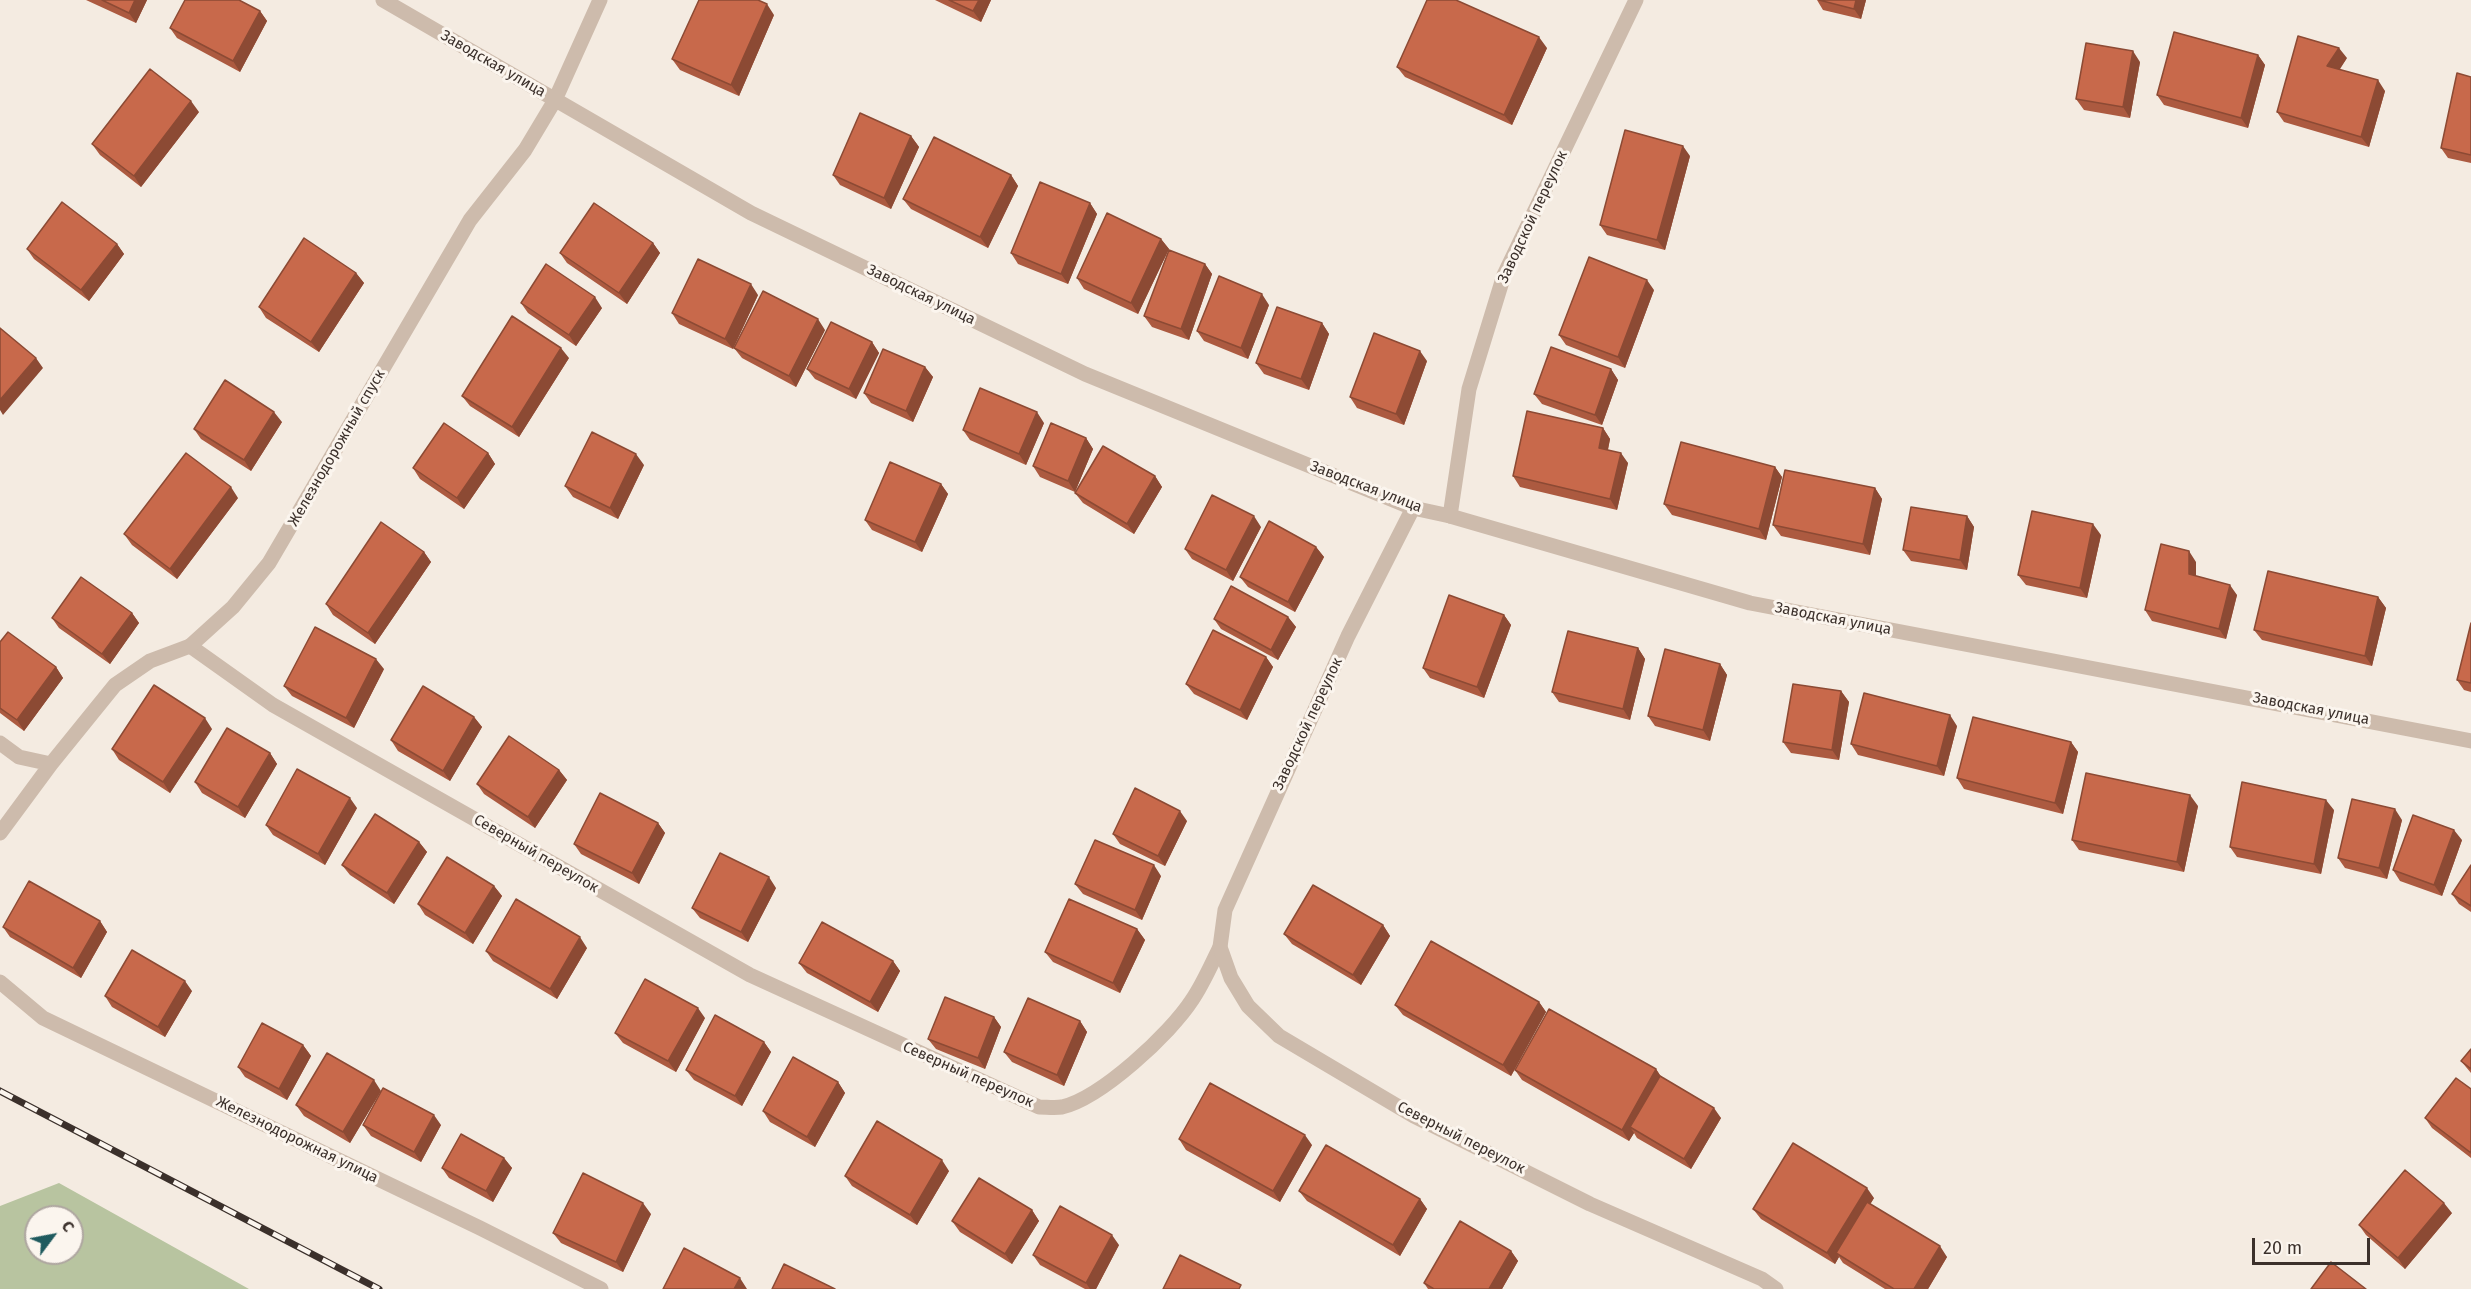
<!DOCTYPE html>
<meta charset="utf-8">
<style>
body{margin:0}
#map{position:relative;width:2471px;height:1289px;overflow:hidden;background:#f4ebe1;font-family:"Fira Sans",sans-serif}
canvas{display:block}
.north{position:absolute;left:24px;top:1205px;width:60px;height:60px;box-sizing:border-box;background:#fbf5ee;border:2px solid #aea6a0;border-radius:50%;rotate:58deg;font-size:16px;font-weight:700;line-height:24px;text-align:center;color:#3b302b}
.north::after{content:'';display:block;margin:auto;width:21px;height:27px;background:#1f5a5e;clip-path:polygon(50% 0,100% 100%,50% 72%,0 100%)}
.scale{position:absolute;left:2252px;top:1238px;width:118px;height:27px;box-sizing:border-box;border:3px solid #3b302b;border-top:0;padding-left:8px;font-size:18px;line-height:21px;white-space:nowrap;color:#3b302b;-webkit-text-stroke:4px #fbf5ee;paint-order:stroke}
</style>
<div id="map">
<canvas width="2471" height="1289"></canvas>
<div class="north">С</div>
<div class="scale">20 m</div>
</div>
<script>
const g = document.querySelector('canvas').getContext('2d');
g.lineJoin = 'round';
function fill(path, color) {
  g.fillStyle = color;
  g.fill(path, 'evenodd');
}
function strokePath(path, color, width, dash) {
  g.strokeStyle = color;
  g.lineWidth = width;
  g.lineCap = dash ? 'butt' : 'round';
  g.setLineDash(dash || []);
  g.stroke(path);
}
function drawText(font, color, halo, rows, align = 'center') {
  g.font = font + ' "Fira Sans",sans-serif';
  g.lineWidth = 6;
  g.setLineDash([]);
  g.textBaseline = 'middle';
  g.strokeStyle = halo;
  g.fillStyle = color;
  for (const [text, x, y, turn = 0] of rows) {
    g.save();
    g.translate(x, y);
    g.rotate((+turn || 0) * Math.PI / 180);
    g.textAlign = isNaN(turn) ? turn : align;
    if (halo) g.strokeText(text, 0, 0);
    g.fillText(text, 0, 0);
    g.restore();
  }
}
fill(new Path2D(`
 M59 1183 249 1289H0V1206ZM36 1217H72V1253H36Z`), '#b8c4a0');
strokePath(new Path2D(`
 M1450 516 1469 389 1504 275 1636 0
 M190 646 273 705 750 975 1039 1107C1046 1107 1055 1108 1062 1107 1101 1098 1170 1034 1192 1000 1203 984 1211 965 1220 947`), '#cdbbac', 15);
strokePath(new Path2D(`
 M383 0 751 213 1085 374 1413 508 1450 516 1750 603 2471 741
 M1413 508 1348 636 1225 910 1220 947 1231 978 1248 1006 1279 1036 1414 1116 1590 1204 1762 1279 1776 1289
 M0 743 19 757 51 764
 M0 833 51 764 115 685 150 661 190 646 233 607 269 563 470 220 525 150 555 100 600 0
 M0 982 43 1018 480 1228 601 1289`), '#cdbbac', 15);
const rail = new Path2D(`
 M0 1091 379 1289`);
strokePath(rail, '#3b302b', 7);
strokePath(rail, '#fbf5ee', 4.5, [14]);
fill(new Path2D(`
 M86 0H147L136 23Z
 M935 0H991L981 22Z
 M1817 0H1866L1861 19 1823 10Z
 M260 11 267 21 240 72 177 38 170 28Z
 M774 15 739 96 680 70 672 59Z
 M1547 48 1512 125 1405 77 1397 67Z
 M2258 55 2265 65 2248 128 2164 105 2157 95Z
 M2347 58 2339 69 2385 91 2369 147 2284 122 2277 112Z
 M2140 62 2130 118 2084 110 2076 99Z
 M2471 77V163L2448 158 2441 148Z
 M199 112 141 187 100 155 92 144Z
 M911 136 919 147 891 209 840 185 833 175Z
 M1690 156 1665 250 1607 235 1600 225Z
 M1011 175 1018 186 988 248 911 209 903 199Z
 M1090 203 1097 214 1068 284 1018 264 1011 253Z
 M1161 239 1169 249 1138 314 1084 289 1077 278Z
 M653 243 660 253 627 304 567 263 560 253Z
 M117 244 124 254 89 301 34 259 27 249Z
 M1205 264 1212 274 1189 340 1152 327 1144 316Z
 M356 273 364 283 319 352 266 318 259 307Z
 M1654 290 1625 368 1566 345 1559 335Z
 M758 295 733 349 679 324 672 313Z
 M521 303 602 308 576 346 528 313Z
 M1269 305 1248 359 1204 341 1197 331Z
 M1322 323 1329 334 1309 390 1264 374 1256 363Z
 M825 330 796 387 742 358 734 348Z
 M872 342 879 353 856 399 815 379 807 369Z
 M569 358 519 437 470 406 462 396Z
 M1427 361 1404 425 1357 408 1350 397Z
 M925 367 933 377 913 422 871 403 864 393Z
 M1611 369 1618 380 1602 425 1542 404 1534 394Z
 M282 422 251 471 201 439 194 429Z
 M1044 423 1026 465 970 440 963 430Z
 M1603 428 1610 439 1608 450 1628 463 1617 510 1520 487 1513 476Z
 M1086 438 1093 449 1075 492 1040 477 1033 466Z
 M488 453 495 464 464 509 420 479 413 468Z
 M644 465 618 519 573 497 565 486Z
 M1775 467 1782 477 1766 540 1672 515 1664 504Z
 M1155 476 1162 487 1134 534 1083 503 1075 493Z
 M941 484 948 494 922 552 872 530 865 520Z
 M1875 488 1882 499 1870 555 1781 536 1773 525Z
 M238 498 177 579 132 545 124 534Z
 M1967 516 1974 527 1967 570 1911 561 1903 550Z
 M1261 527 1233 581 1192 559 1185 549Z
 M2101 535 2087 598 2026 585 2018 575Z
 M1316 547 1324 557 1295 612 1248 587 1240 577Z
 M424 552 431 562 375 644 333 615 326 604Z
 M2196 562V576L2237 595 2226 639 2152 621 2145 610Z
 M2378 597 2386 608 2372 666 2262 640 2254 630Z
 M132 613 139 623 110 664 59 628 52 618Z
 M1504 615 1511 625 1484 698 1430 678 1423 668Z
 M1288 617 1296 627 1278 660 1221 629 1214 619Z
 M2471 623V692L2464 690 2457 680Z
 M0 642 56 667 63 678 24 731 0 713Z
 M1638 648 1645 659 1630 720 1559 702 1552 692Z
 M1266 657 1273 667 1247 720 1194 694 1186 684Z
 M1720 664 1727 675 1710 741 1655 726 1648 716Z
 M384 669 354 728 292 696 284 686Z
 M1841 691 1849 702 1839 760 1791 753 1783 742Z
 M474 717 482 727 450 781 398 751 391 740Z
 M1957 726 1944 776 1858 755 1851 744Z
 M212 729 170 793 119 760 112 749Z
 M2071 742 2078 752 2063 814 1964 789 1957 778Z
 M270 753 277 764 245 818 202 793 195 782Z
 M559 770 567 780 535 828 484 794 477 784Z
 M2198 806 2184 872 2079 850 2072 840Z
 M357 808 325 865 273 835 266 825Z
 M2334 810 2321 874 2237 857 2230 847Z
 M2402 820 2387 879 2345 868 2338 858Z
 M1187 821 1165 866 1120 844 1113 834Z
 M658 823 665 833 639 884 581 854 574 844Z
 M2462 840 2442 896 2400 881 2393 870Z
 M419 842 427 852 394 904 350 875 342 865Z
 M2471 865V912L2459 904 2452 894Z
 M1161 876 1142 920 1083 894 1075 884Z
 M494 886 502 896 473 944 425 915 418 904Z
 M776 888 748 942 700 918 692 908Z
 M100 921 107 932 81 978 10 937 3 927Z
 M1383 925 1390 936 1361 985 1292 944 1284 934Z
 M1137 929 1145 940 1120 993 1053 962 1045 952Z
 M587 948 557 999 493 961 486 951Z
 M893 961 900 971 878 1012 807 973 799 963Z
 M192 991 165 1037 112 1007 105 996Z
 M1539 1002 1546 1012 1511 1076 1403 1015 1395 1005Z
 M994 1017 1001 1027 985 1069 936 1049 928 1039Z
 M705 1018 676 1072 623 1043 615 1033Z
 M1080 1021 1087 1032 1064 1086 1012 1062 1004 1052Z
 M764 1042 771 1052 742 1106 694 1080 686 1070Z
 M303 1045 311 1056 287 1100 245 1077 238 1067Z
 M2471 1049V1073L2461 1061Z
 M1656 1069 1662 1078 1721 1118 1691 1169 1637 1138 1634 1133 1629 1141 1522 1080 1515 1070Z
 M838 1082 845 1093 815 1147 770 1122 763 1111Z
 M2471 1089V1158L2432 1128 2425 1118Z
 M381 1091 350 1143 304 1116 296 1105Z
 M363 1125H441L421 1162 371 1136Z
 M1179 1139 1312 1145 1280 1202 1186 1150Z
 M504 1158 512 1168 493 1202 449 1178 442 1168Z
 M949 1171 917 1225 852 1186 845 1176Z
 M1299 1191 1420 1199 1427 1209 1400 1256 1307 1201Z
 M1874 1198 1870 1204 1947 1257 1928 1289H1885L1843 1263 1839 1257 1835 1264 1761 1219 1753 1209Z
 M1032 1210 1039 1221 1012 1264 960 1232 952 1221Z
 M2452 1213 2405 1269 2366 1235 2359 1225Z
 M651 1214 623 1272 561 1243 553 1233Z
 M1119 1245 1096 1289H1085L1040 1265 1033 1255Z
 M1511 1251 1518 1261 1502 1289H1428L1424 1283Z`), '#ac5a40');
fill(new Path2D(`
 M135 0H147L136 23 129 13Z
 M979 0H991L981 22 973 11Z
 M1856 0H1866L1861 19 1854 9Z
 M767 4 774 15 739 96 731 85Z
 M260 11 267 21 240 72 233 61Z
 M1539 37 1547 48 1512 125 1504 115Z
 M2339 48 2347 58 2335 77 2327 66Z
 M2133 51 2140 62 2130 118 2123 107Z
 M2258 55 2265 65 2248 128 2241 118Z
 M2378 80 2385 91 2369 147 2361 137Z
 M191 101 199 112 141 187 134 176Z
 M911 136 919 147 891 209 884 198Z
 M1683 146 1690 156 1665 250 1657 240Z
 M1011 175 1018 186 988 248 980 237Z
 M1090 203 1097 214 1068 284 1061 274Z
 M1161 239 1169 249 1138 314 1131 303Z
 M653 243 660 253 627 304 619 293Z
 M117 244 124 254 89 301 81 290Z
 M1205 264 1212 274 1189 340 1181 329Z
 M356 273 364 283 319 352 311 342Z
 M1647 280 1654 290 1625 368 1618 357Z
 M751 284 758 295 733 349 725 339Z
 M1262 294 1269 305 1248 359 1241 348Z
 M595 297 602 308 576 346 569 335Z
 M818 319 825 330 796 387 789 376Z
 M1322 323 1329 334 1309 390 1301 379Z
 M872 342 879 353 856 399 849 389Z
 M561 348 569 358 519 437 512 427Z
 M1420 351 1427 361 1404 425 1396 414Z
 M36 358 43 368 3 415 0 410V400Z
 M925 367 933 377 913 422 906 411Z
 M1611 369 1618 380 1602 425 1595 415Z
 M274 412 282 422 251 471 244 460Z
 M1037 412 1044 423 1026 465 1019 454Z
 M1603 428 1610 439 1606 458 1599 448Z
 M1086 438 1093 449 1075 492 1068 481Z
 M488 453 495 464 464 509 457 498Z
 M1621 453 1628 463 1617 510 1610 499Z
 M636 454 644 465 618 519 610 508Z
 M1775 467 1782 477 1766 540 1759 529Z
 M1155 476 1162 487 1134 534 1127 524Z
 M941 484 948 494 922 552 915 542Z
 M231 487 238 498 177 579 170 569Z
 M1875 488 1882 499 1870 555 1863 544Z
 M1254 516 1261 527 1233 581 1226 570Z
 M1967 516 1974 527 1967 570 1960 560Z
 M2093 524 2101 535 2087 598 2080 588Z
 M1316 547 1324 557 1295 612 1288 602Z
 M2189 551 2196 562V585L2189 574Z
 M424 552 431 562 375 644 368 633Z
 M2230 585 2237 595 2226 639 2219 629Z
 M2378 597 2386 608 2372 666 2365 656Z
 M132 613 139 623 110 664 102 654Z
 M1504 615 1511 625 1484 698 1477 687Z
 M1288 617 1296 627 1278 660 1271 650Z
 M1638 648 1645 659 1630 720 1623 709Z
 M1266 657 1273 667 1247 720 1240 710Z
 M376 659 384 669 354 728 346 718Z
 M1720 664 1727 675 1710 741 1703 730Z
 M56 667 63 678 24 731 17 720Z
 M1841 691 1849 702 1839 760 1832 750Z
 M1950 715 1957 726 1944 776 1937 766Z
 M474 717 482 727 450 781 443 771Z
 M205 718 212 729 170 793 163 782Z
 M2071 742 2078 752 2063 814 2055 803Z
 M270 753 277 764 245 818 238 807Z
 M559 770 567 780 535 828 528 817Z
 M2190 795 2198 806 2184 872 2177 862Z
 M350 798 357 808 325 865 318 854Z
 M2326 800 2334 810 2321 874 2314 864Z
 M2395 809 2402 820 2387 879 2379 868Z
 M1180 811 1187 821 1165 866 1158 856Z
 M658 823 665 833 639 884 632 873Z
 M2454 830 2462 840 2442 896 2434 885Z
 M419 842 427 852 394 904 387 893Z
 M1154 865 1161 876 1142 920 1135 910Z
 M769 877 776 888 748 942 741 932Z
 M494 886 502 896 473 944 465 933Z
 M100 921 107 932 81 978 73 968Z
 M1383 925 1390 936 1361 985 1353 975Z
 M1137 929 1145 940 1120 993 1113 983Z
 M580 937 587 948 557 999 550 989Z
 M893 961 900 971 878 1012 870 1002Z
 M185 981 192 991 165 1037 158 1027Z
 M1539 1002 1546 1012 1511 1076 1503 1065Z
 M698 1008 705 1018 676 1072 668 1061Z
 M994 1017 1001 1027 985 1069 978 1058Z
 M1080 1021 1087 1032 1064 1086 1057 1075Z
 M764 1042 771 1052 742 1106 735 1096Z
 M303 1045 311 1056 287 1100 279 1089Z
 M1656 1069 1663 1080 1630 1127 1634 1133 1629 1141 1622 1130Z
 M374 1080 381 1091 350 1143 343 1132Z
 M838 1082 845 1093 815 1147 807 1137Z
 M1714 1108 1721 1118 1691 1169 1684 1159Z
 M434 1115 441 1125 421 1162 414 1152Z
 M1305 1135 1312 1145 1280 1202 1273 1191Z
 M504 1158 512 1168 493 1202 486 1191Z
 M942 1160 949 1171 917 1225 910 1215Z
 M1867 1188 1874 1198 1840 1255 1836 1253 1839 1257 1835 1264 1827 1253Z
 M1420 1199 1427 1209 1400 1256 1393 1245Z
 M643 1203 651 1214 623 1272 616 1262Z
 M2444 1203 2452 1213 2405 1269 2398 1258Z
 M1032 1210 1039 1221 1012 1264 1005 1254Z
 M1112 1235 1119 1245 1096 1289H1090L1086 1283Z
 M1940 1246 1947 1257 1928 1289H1914Z
 M1511 1251 1518 1261 1502 1289H1489Z
 M740 1278 747 1289H734Z`), '#8c4a34');
const building = new Path2D(`
 M102 0H135L129 13Z
 M185 0H239L260 11 233 61 170 28Z
 M699 0H758L767 4 731 85 672 59Z
 M949 0H979L973 11Z
 M1427 0H1456L1539 37 1504 115 1397 67Z
 M1819 0H1856L1854 9Z
 M2174 32 2258 55 2241 118 2157 95Z
 M2298 36 2339 48 2327 66 2378 80 2361 137 2277 112Z
 M2086 43 2133 51 2123 107 2076 99Z
 M150 69 191 101 134 176 92 144Z
 M2457 73 2471 77V155L2441 148Z
 M860 113 911 136 884 198 833 175Z
 M1625 130 1683 146 1657 240 1600 225Z
 M934 137 1011 175 980 237 903 199Z
 M1040 182 1090 203 1061 274 1011 253Z
 M62 202 117 244 81 290 27 249Z
 M594 203 653 243 619 293 560 253Z
 M1107 213 1161 239 1131 303 1077 278Z
 M304 238 356 273 311 342 259 307Z
 M1169 250 1205 264 1181 329 1144 316Z
 M1589 257 1647 280 1618 357 1559 335Z
 M698 259 751 284 725 339 672 313Z
 M546 264 595 297 569 335 521 303Z
 M1219 276 1262 294 1241 348 1197 331Z
 M763 291 818 319 789 376 734 348Z
 M1277 307 1322 323 1301 379 1256 363Z
 M512 316 561 348 512 427 462 396Z
 M831 322 872 342 849 389 807 369Z
 M0 328 36 358 0 400Z
 M1374 333 1420 351 1396 414 1350 397Z
 M1551 347 1611 369 1595 415 1534 394Z
 M883 349 925 367 906 411 864 393Z
 M225 380 274 412 244 460 194 429Z
 M980 388 1037 412 1019 454 963 430Z
 M1527 411 1603 428 1599 448 1621 453 1610 499 1513 476Z
 M444 423 488 453 457 498 413 468Z
 M1051 423 1086 438 1068 481 1033 466Z
 M592 432 636 454 610 508 565 486Z
 M1681 442 1775 467 1759 529 1664 504Z
 M1103 446 1155 476 1127 524 1075 493Z
 M186 453 231 487 170 569 124 534Z
 M890 462 941 484 915 542 865 520Z
 M1785 470 1875 488 1863 544 1773 525Z
 M1212 495 1254 516 1226 570 1185 549Z
 M1911 507 1967 516 1960 560 1903 550Z
 M2032 511 2093 524 2080 588 2018 575Z
 M1269 521 1316 547 1288 602 1240 577Z
 M381 522 424 552 368 633 326 604Z
 M2161 544 2189 551V574L2230 585 2219 629 2145 610Z
 M2268 571 2378 597 2365 656 2254 630Z
 M81 577 132 613 102 654 52 618Z
 M1231 586 1288 617 1271 650 1214 619Z
 M1449 595 1504 615 1477 687 1423 668Z
 M2471 623V683L2457 680Z
 M315 627 376 659 346 718 284 686Z
 M1213 630 1266 657 1240 710 1186 684Z
 M1568 631 1638 648 1623 709 1552 692Z
 M8 632 56 667 17 720 0 708V642Z
 M1665 649 1720 664 1703 730 1648 716Z
 M1793 684 1841 691 1832 750 1783 742Z
 M154 685 205 718 163 782 112 749Z
 M423 686 474 717 443 771 391 740Z
 M1864 693 1950 715 1937 766 1851 744Z
 M1973 717 2071 742 2055 803 1957 778Z
 M227 728 270 753 238 807 195 782Z
 M509 736 559 770 528 817 477 784Z
 M297 769 350 798 318 854 266 825Z
 M2086 773 2190 795 2177 862 2072 840Z
 M2242 782 2326 800 2314 864 2230 847Z
 M1135 788 1180 811 1158 856 1113 834Z
 M600 793 658 823 632 873 574 844Z
 M2352 799 2395 809 2379 868 2338 858Z
 M375 814 419 842 387 893 342 865Z
 M2413 815 2454 830 2434 885 2393 870Z
 M1095 840 1154 865 1135 910 1075 884Z
 M720 853 769 877 741 932 692 908Z
 M447 857 494 886 465 933 418 904Z
 M2471 865V906L2452 894Z
 M29 881 100 921 73 968 3 927Z
 M1313 885 1383 925 1353 975 1284 934Z
 M516 899 580 937 550 989 486 951Z
 M1069 899 1137 929 1113 983 1045 952Z
 M822 922 893 961 870 1002 799 963Z
 M1431 941 1539 1002 1503 1065 1395 1005Z
 M132 950 185 981 158 1027 105 996Z
 M645 979 698 1008 668 1061 615 1033Z
 M945 997 994 1017 978 1058 928 1039Z
 M1028 998 1080 1021 1057 1075 1004 1052Z
 M1549 1009 1656 1069 1622 1130 1515 1070Z
 M715 1015 764 1042 735 1096 686 1070Z
 M262 1023 303 1045 279 1089 238 1067Z
 M2471 1049V1069L2461 1061Z
 M327 1053 374 1080 343 1132 296 1105Z
 M793 1057 838 1082 807 1137 763 1111Z
 M1660 1076 1714 1108 1684 1159 1630 1127Z
 M2456 1078 2471 1089V1153L2425 1118Z
 M1210 1083 1305 1135 1273 1191 1179 1139Z
 M383 1088 434 1115 414 1152 363 1125Z
 M877 1121 942 1160 910 1215 845 1176Z
 M461 1134 504 1158 486 1191 442 1168Z
 M1793 1143 1867 1188 1827 1253 1753 1209Z
 M1326 1145 1420 1199 1393 1245 1299 1191Z
 M2405 1170 2444 1203 2398 1258 2359 1225Z
 M583 1173 643 1203 616 1262 553 1233Z
 M979 1178 1032 1210 1005 1254 952 1221Z
 M1867 1202 1940 1246 1914 1289H1894L1836 1253Z
 M1060 1206 1112 1235 1086 1283 1033 1255Z
 M1460 1221 1511 1251 1489 1289H1434L1424 1283Z
 M684 1248 740 1278 734 1289H663Z
 M1180 1255 1241 1285 1239 1289H1163Z
 M2331 1262 2366 1289H2311Z
 M784 1264 835 1289H772Z`);
fill(building, '#c8694b');
strokePath(building, '#8c4a34', 1.5);
drawText('15px', '#3b302b', '#fbf5ee', [
 ["Заводская улица",493,64,30],
 ["Заводской переулок",1533,217,-65],
 ["Заводская улица",921,295,26],
 ["Железнодорожный спуск",337,448,-60],
 ["Заводская улица",1366,487,21],
 ["Заводская улица",1833,619,11],
 ["Заводская улица",2311,709,11],
 ["Заводской переулок",1308,724,-65],
 ["Северный переулок",536,854,30],
 ["Северный переулок",968,1075,24],
 ["Северный переулок",1461,1138,27],
 ["Железнодорожная улица",297,1140,26]
]);
</script>
